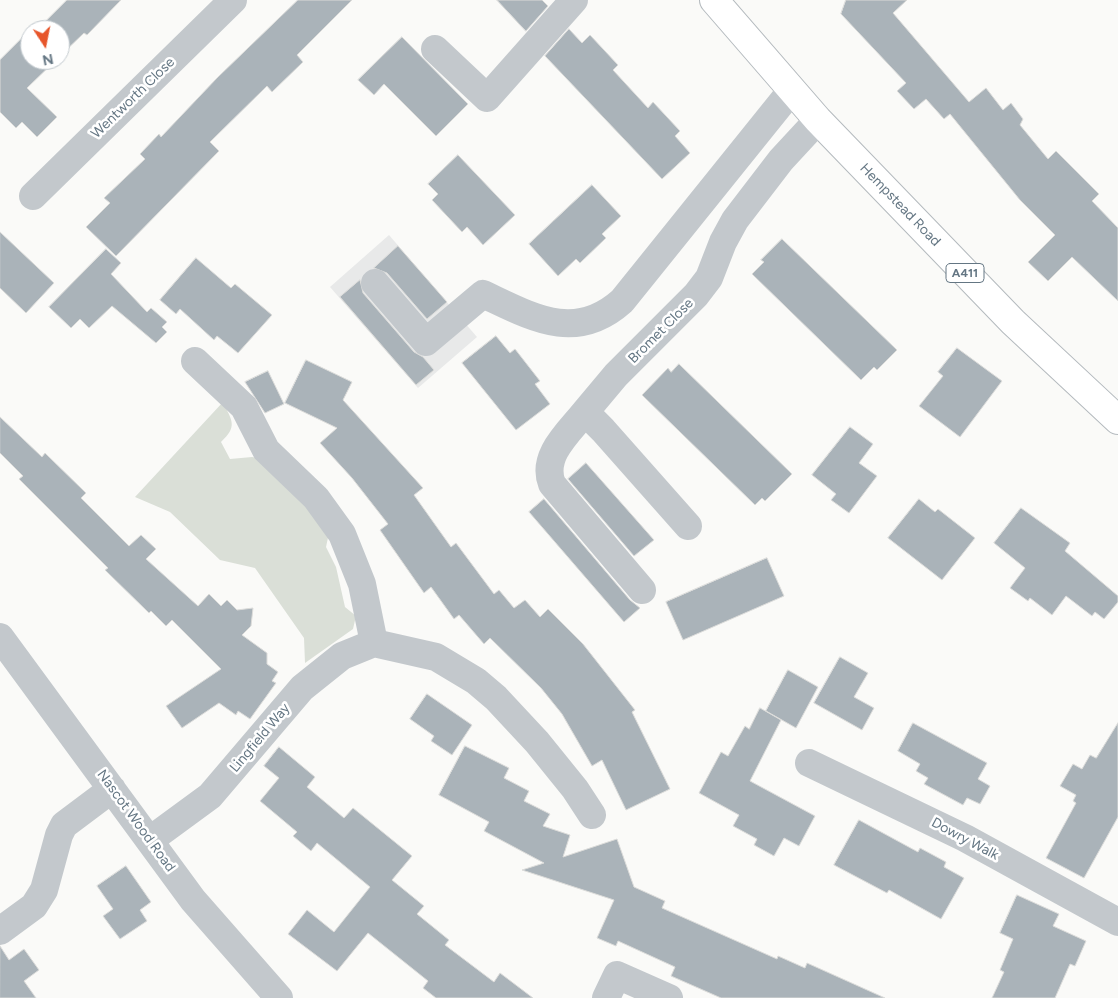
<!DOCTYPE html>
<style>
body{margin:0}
#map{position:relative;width:1118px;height:998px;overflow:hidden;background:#fafaf8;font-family:Figtree,sans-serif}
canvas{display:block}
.north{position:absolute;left:20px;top:20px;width:50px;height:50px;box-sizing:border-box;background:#fff;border:1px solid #c1c8cd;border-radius:50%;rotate:169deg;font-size:14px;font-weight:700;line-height:20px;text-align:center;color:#647683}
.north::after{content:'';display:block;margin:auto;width:18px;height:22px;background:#e7562b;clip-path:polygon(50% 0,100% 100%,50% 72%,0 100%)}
</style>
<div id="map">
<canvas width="1118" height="998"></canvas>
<div class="north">N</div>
</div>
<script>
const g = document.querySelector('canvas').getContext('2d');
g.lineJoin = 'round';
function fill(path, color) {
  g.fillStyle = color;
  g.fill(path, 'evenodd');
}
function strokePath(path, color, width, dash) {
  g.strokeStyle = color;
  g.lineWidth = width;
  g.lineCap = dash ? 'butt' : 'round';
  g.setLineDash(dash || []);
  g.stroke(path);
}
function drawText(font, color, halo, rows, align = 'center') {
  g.font = font + ' Figtree,sans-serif';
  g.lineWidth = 5;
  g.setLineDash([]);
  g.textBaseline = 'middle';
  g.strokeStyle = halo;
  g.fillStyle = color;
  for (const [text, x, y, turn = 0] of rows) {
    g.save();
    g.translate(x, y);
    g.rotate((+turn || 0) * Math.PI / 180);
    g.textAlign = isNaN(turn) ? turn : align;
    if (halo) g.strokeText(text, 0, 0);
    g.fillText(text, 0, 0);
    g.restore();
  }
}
fill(new Path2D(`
 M389 235 477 337 418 388 330 287Z`), '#e8e9e9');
fill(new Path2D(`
 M223 402C232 421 238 426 221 442L230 459 252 457 265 459 329 533 326 547 336 567 345 607 356 616 353 629 305 663 304 638 255 568 220 560 170 512 135 497Z`), '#dadfd7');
const building = new Path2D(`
 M67 0H121L87 35 84 33 60 56V30H37Z
 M298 0H352L297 55 303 62 272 92 267 86 210 142 219 151 116 256 86 227 110 203 104 198 145 159 140 154 159 134 161 137 217 78Z
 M497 0H542L548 6 526 31Z
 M846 0H907L893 13 969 102 986 88 1003 110 1011 103 1023 119 1020 125 1048 159 1056 151 1099 194 1092 201 1118 228V301L1072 257 1048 281 1028 262 1055 235 1020 200 950 114 944 119 926 99 914 109 897 91 906 83 841 14Z
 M569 29 582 43 590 35 618 65 613 70 648 108 653 102 680 131 675 136 690 153 662 179 545 56Z
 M30 30V60H56L27 88 57 117 37 137 22 122 16 128 0 112V60Z
 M402 37 468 104 436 136 384 84 374 95 358 80Z
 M458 155 515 215 483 245 467 227 462 232 432 200 438 194 428 184Z
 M592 185 621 216 602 234 606 238 580 263 576 259 558 276 529 244Z
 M0 232 54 283 26 313 0 288Z
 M782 239 897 350 877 370 874 367 861 380 752 274 764 262 761 260Z
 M398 246 447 302 427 319 387 273 374 268Z
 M106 249 121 263 111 274 147 312 151 308 167 322 162 327 167 332 156 343 112 306 89 328 80 319 71 328 49 307Z
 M196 258 231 288 235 284 272 315 238 353 217 336 214 340 180 309 176 314 160 300Z
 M360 280 363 293 414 352 423 357 434 370 416 385 340 297Z
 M496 336 510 353 515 349 540 381 535 384 550 404 516 430 462 363Z
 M957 348 1002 381 960 437 919 406 943 376 938 372Z
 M306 360 352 382 343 400 423 488 414 495 451 547 456 543 494 594 499 590 514 608 525 600 540 617 548 609 583 644 635 710 632 712 670 789 626 810 602 760 592 766 562 714 541 688 490 638 484 644 459 615 454 619 431 587 424 593 380 530 388 524 352 478 320 443 337 428 285 403Z
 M679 364 792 474 765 501 762 498 755 505 642 395 668 368 671 372Z
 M268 371 284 404 265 413 245 382Z
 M0 417 42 457 45 453 86 493 81 498 129 546 141 535 156 549 146 559 198 606 209 594 221 606 227 600 237 610 253 608 251 626 242 635 267 653V664L278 672 272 681 276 683 250 719 238 711 236 715 219 703 182 728 166 706 221 669 172 620 166 626 151 611 149 613 105 570 108 568 19 479 23 476 0 453Z
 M850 427 873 444 859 463 877 476 849 513 831 500 836 494 812 475Z
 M586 463 654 540 634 556 568 479Z
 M544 499 630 600 640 608 624 622 529 512Z
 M919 499 935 512 938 509 975 538 942 580 888 538Z
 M1021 508 1070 543 1065 551 1118 596V602L1104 619 1095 612 1092 616 1066 596 1052 615 1030 598 1028 601 1010 588 1025 568 994 543Z
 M767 558 784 596 683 640 666 602Z
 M840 657 868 673 854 697 874 708 862 730 814 703Z
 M788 670 818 687 796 728 766 711Z
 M427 694 472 725 452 755 431 741 434 736 410 719Z
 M760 708 781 720 750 781 815 816 799 846 784 838 774 856 754 845 757 839 733 826 739 815 699 793 721 752 728 756 745 726 749 729Z
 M913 723 987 763 978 779 990 786 980 804 967 798 963 805 924 784 928 778 916 771 920 764 898 751Z
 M1118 723V817L1084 878 1046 858 1076 803 1073 801 1076 795 1060 786 1073 764 1082 769 1090 755 1096 758Z
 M465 746 509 768 504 778 529 791 524 801 550 814 543 826 570 835 563 857 617 839 634 887 665 901 662 908 777 959 778 956 805 968 807 963 885 998H721L671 976 675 967 618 941 616 946 597 938 614 900 522 870 544 863 484 831 489 822 439 795Z
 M279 747 315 777 307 787 344 818 353 808 412 856 392 880 424 906 417 914 449 940 445 945 494 982 500 973 533 998H436L423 988 428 981 368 933 337 971 288 934 307 910 334 932 370 887 317 843 311 851 293 836 297 832 260 801 279 778 264 766Z
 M859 820 918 852 920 848 946 862 944 867 964 878 941 919 889 890 887 893 834 865Z
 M126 866 151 902 140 910 147 921 120 939 103 916 113 909 97 886Z
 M1017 895 1059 914 1053 926 1086 941 1075 966 1070 964 1055 998H992L1004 972 1000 970 1013 939 1000 933Z
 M0 946 9 960 24 949 39 970 24 981 36 998H0Z`);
fill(building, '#aab3b9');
strokePath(building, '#dcdcda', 1);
const major = new Path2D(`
 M714 0 818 120 1013 322 1118 420`);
strokePath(major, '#b4babe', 30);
strokePath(new Path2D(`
 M435 49 487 98 574 0
 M33 196 233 0
 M375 283 426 342 483 294C532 317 575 343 622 301L791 91
 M195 361 244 407 266 450 316 498 342 534 362 584 374 643
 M585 412C568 433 541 456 552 484L642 590
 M688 526 603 430 585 412 616 375 696 295 709 278 723 242 735 220 781 160 818 120
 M0 637 193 900 279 998
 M809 763 965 838 1118 922
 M150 840 210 796 302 688 342 656 374 643 436 657 476 681 496 698 537 742 575 789 592 815
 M0 931 34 906 44 890 59 835 64 825 112 789
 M606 998 617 975 669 998`), '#c3c8cc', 28);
strokePath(major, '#fff', 28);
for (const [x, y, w] of [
 [965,273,38]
]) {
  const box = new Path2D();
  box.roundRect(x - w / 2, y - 9.5, w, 19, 4);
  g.fillStyle = '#fff';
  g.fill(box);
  strokePath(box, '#647683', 1);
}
drawText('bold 12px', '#647683', null, [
 ["A411",965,273]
]);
drawText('14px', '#647683', '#fff', [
 ["Wentworth Close",133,98,-44],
 ["Hempstead Road",900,205,46],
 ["Bromet Close",661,331,-45],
 ["Lingfield Way",260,738,-50],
 ["Nascot Wood Road",136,821,54],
 ["Dowry Walk",965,839,28]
]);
</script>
